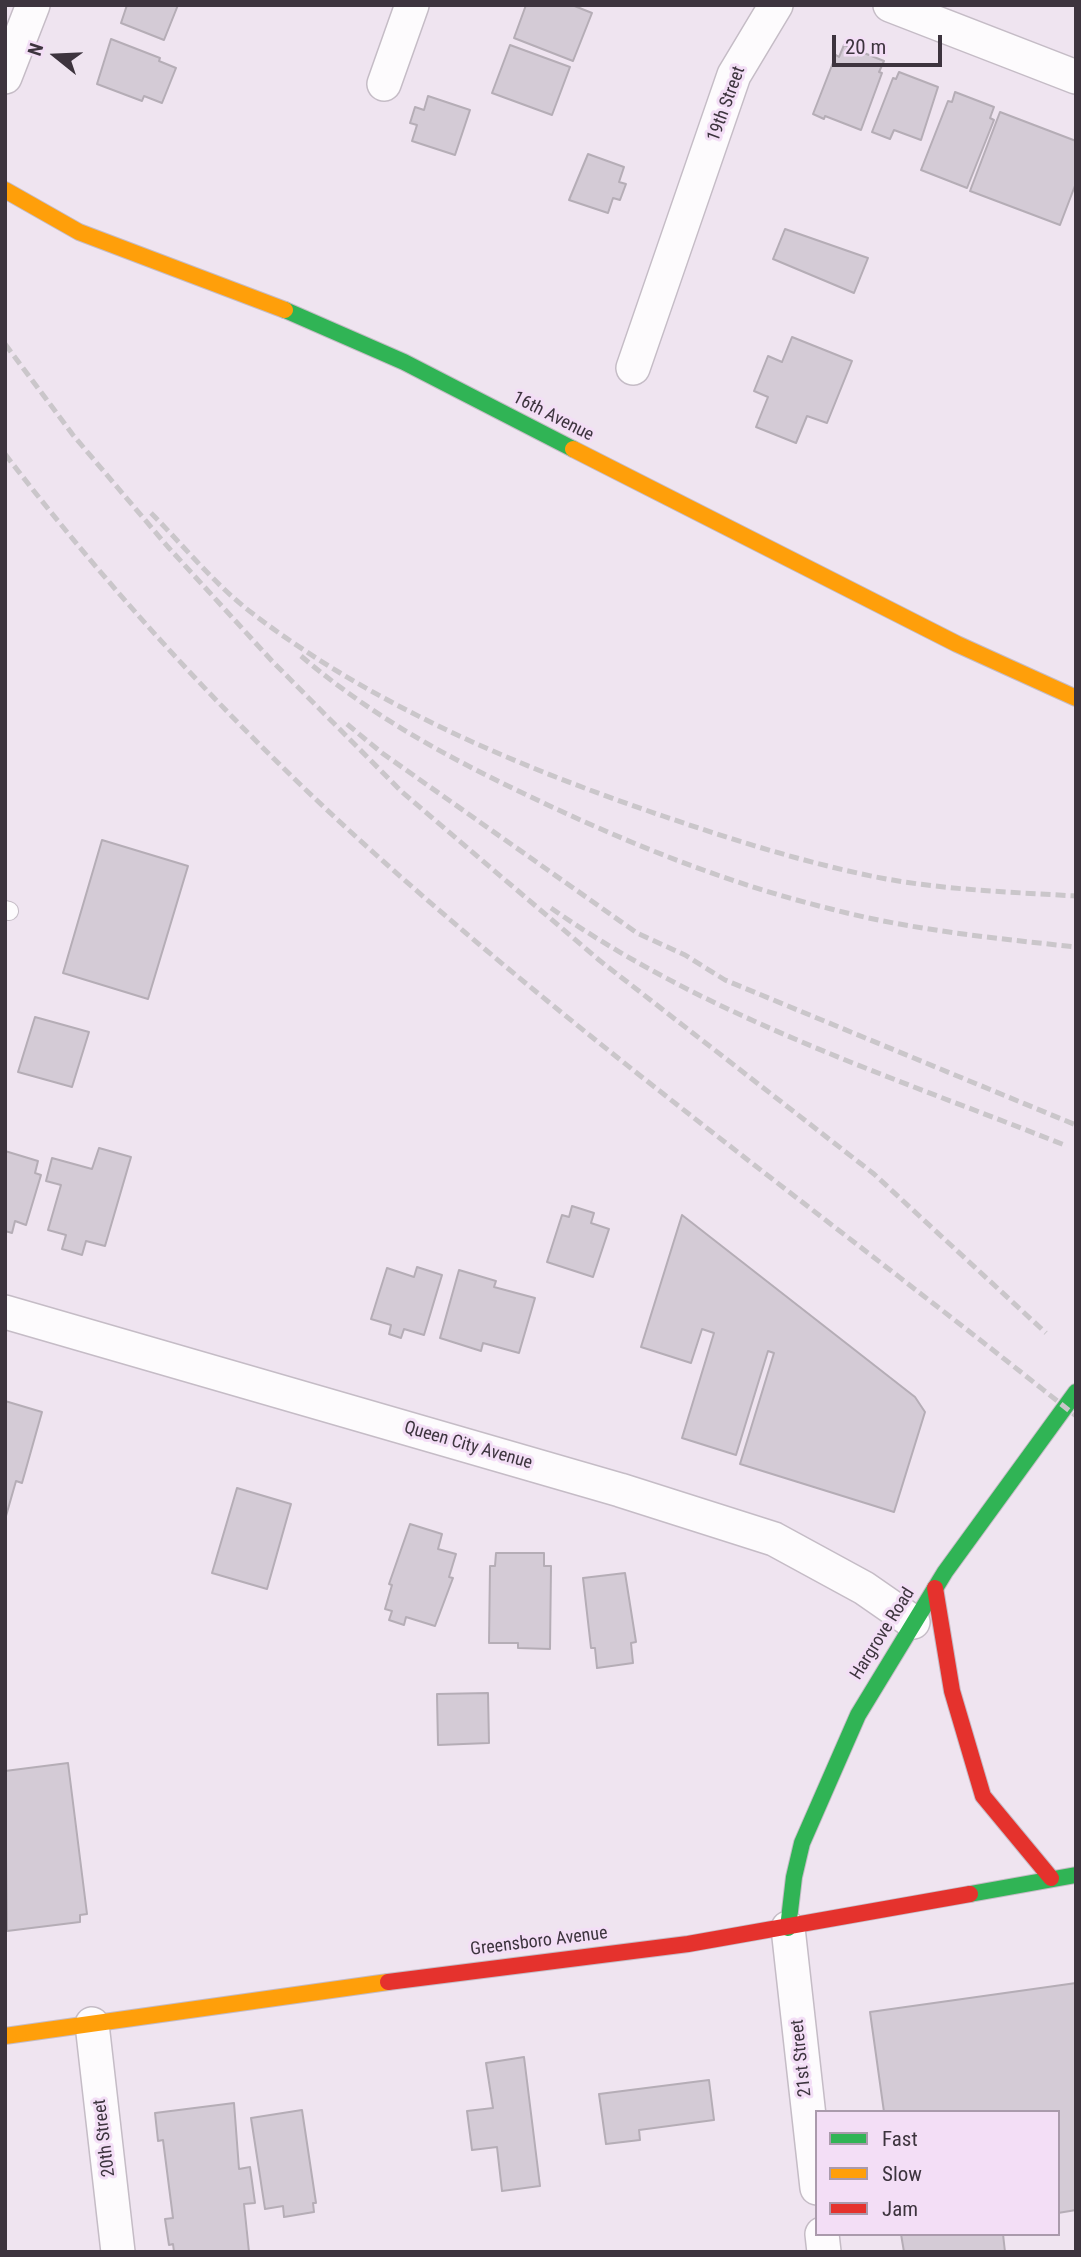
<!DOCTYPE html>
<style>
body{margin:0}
#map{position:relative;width:1081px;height:2257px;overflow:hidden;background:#efe4f0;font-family:"Roboto Condensed",sans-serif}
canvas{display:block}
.frame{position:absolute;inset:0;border:7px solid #3d343e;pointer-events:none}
.legend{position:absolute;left:815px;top:2110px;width:245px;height:126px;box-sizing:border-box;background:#f3def6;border:2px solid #aa9aac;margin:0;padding:9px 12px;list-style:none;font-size:21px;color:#3d343e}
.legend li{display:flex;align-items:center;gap:14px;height:35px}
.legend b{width:35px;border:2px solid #aa9aac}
.north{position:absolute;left:21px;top:21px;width:70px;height:70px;-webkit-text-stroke:5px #f3def6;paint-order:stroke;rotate:288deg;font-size:19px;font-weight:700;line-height:28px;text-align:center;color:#3d343e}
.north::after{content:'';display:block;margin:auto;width:24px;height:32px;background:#3d343e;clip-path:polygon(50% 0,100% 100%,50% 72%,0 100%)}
.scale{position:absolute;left:832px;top:35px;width:110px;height:32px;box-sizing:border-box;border:4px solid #3d343e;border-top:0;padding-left:9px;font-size:21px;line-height:24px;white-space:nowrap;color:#3d343e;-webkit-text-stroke:5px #f3def6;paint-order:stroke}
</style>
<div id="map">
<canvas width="1081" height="2257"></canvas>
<div class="frame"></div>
<ul class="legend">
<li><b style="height:9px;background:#30b455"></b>Fast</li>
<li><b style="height:9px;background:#ff9f0a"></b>Slow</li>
<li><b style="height:9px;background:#e5322d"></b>Jam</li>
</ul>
<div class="north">N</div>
<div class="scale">20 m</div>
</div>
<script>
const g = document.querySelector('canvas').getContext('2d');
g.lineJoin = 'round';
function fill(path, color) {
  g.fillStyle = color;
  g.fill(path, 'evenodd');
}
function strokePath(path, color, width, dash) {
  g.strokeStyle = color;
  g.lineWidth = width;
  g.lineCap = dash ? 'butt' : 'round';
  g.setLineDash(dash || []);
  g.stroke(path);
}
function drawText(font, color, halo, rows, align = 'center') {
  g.font = font + ' "Roboto Condensed",sans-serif';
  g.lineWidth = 6;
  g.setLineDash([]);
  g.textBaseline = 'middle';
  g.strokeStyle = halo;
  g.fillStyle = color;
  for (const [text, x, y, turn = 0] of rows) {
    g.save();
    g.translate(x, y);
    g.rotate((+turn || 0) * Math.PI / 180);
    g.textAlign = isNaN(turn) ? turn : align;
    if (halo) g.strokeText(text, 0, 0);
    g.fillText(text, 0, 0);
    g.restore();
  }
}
const building = new Path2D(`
 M127 5H178L164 40 121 23Z
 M526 5H572L592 13 573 61 514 38Z
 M111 39 160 58 159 61 176 68 162 103 144 96 142 101 97 84Z
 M510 45 570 67 552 115 492 93Z
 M844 45 884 61 879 72 882 73 861 130 825 116 824 119 813 114 836 55 839 57Z
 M899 72 938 87 921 140 894 130 890 139 872 132 893 78 896 79Z
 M955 92 994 107 990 118 994 120 967 188 921 170 948 101 952 102Z
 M428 96 470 110 455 155 412 141 417 125 410 123 415 107 424 110Z
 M1000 112 1076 141V183L1060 225 970 191Z
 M588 154 624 167 619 182 626 184 620 200 613 198 608 213 569 200Z
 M785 229 868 258 854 293 773 259Z
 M792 337 852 361 827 423 807 416 796 443 756 427 768 397 754 391 768 356 782 362Z
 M102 840 188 866 148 999 63 973Z
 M35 1017 89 1032 72 1087 18 1072Z
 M99 1148 131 1157 105 1246 86 1241 82 1255 62 1249 66 1235 48 1230 61 1185 46 1181 52 1158 92 1169Z
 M5 1151 38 1161 35 1173 41 1175 26 1225 15 1221 12 1233 5 1231Z
 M572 1206 594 1213 591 1223 609 1229 593 1277 547 1262 562 1215 569 1217Z
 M682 1215 915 1397 925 1412 894 1512 740 1464 774 1353 768 1351 736 1455 682 1438 714 1333 702 1329 691 1363 641 1347Z
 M417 1267 442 1275 424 1335 404 1329 401 1338 389 1334 391 1325 371 1319 387 1268 414 1277Z
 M459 1270 496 1281 494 1287 535 1298 519 1353 483 1343 481 1351 440 1338Z
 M5 1401 42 1412 22 1483 16 1481 6 1516Z
 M237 1488 291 1504 267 1589 212 1573Z
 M410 1524 442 1534 438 1549 456 1554 449 1577 453 1578 435 1626 406 1617 404 1625 389 1620 392 1611 385 1609 392 1585 389 1584Z
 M496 1553H544V1566H551L550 1649 518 1648V1643H489L490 1566H495Z
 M625 1573 636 1642 631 1643 633 1663 597 1668 595 1648H591L583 1578Z
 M488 1693 489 1743 438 1745 437 1694Z
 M68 1763 87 1914 80 1915V1922L7 1931 5 1771Z
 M1076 1983V2210L1058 2213V2112H884L870 2012Z
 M524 2057 540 2186 502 2191 497 2147 472 2150 467 2111 493 2108 486 2063Z
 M709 2080 714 2120 639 2130 640 2140 606 2144 599 2094Z
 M234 2103 239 2169 250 2167 255 2203 244 2204 249 2252H174L173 2244 169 2245 165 2219 173 2218 163 2140 158 2141 155 2113Z
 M302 2110 316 2203H313L314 2212 284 2217 283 2206 265 2209 251 2118Z
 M901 2234H1003L1005 2252H904Z`);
fill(building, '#d4cbd6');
strokePath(building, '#b5adb6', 2);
const lane = new Path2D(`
 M5 910 9 911`);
const street = new Path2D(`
 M890 5 1076 77
 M5 77 33 5
 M384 84 412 5
 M633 368 734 75 776 5
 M5 1312 620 1490 774 1539 864 1588 913 1622
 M788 1928 817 2188
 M92 2024 118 2252
 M822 2234 824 2252`);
const fast = new Path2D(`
 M285 310 404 362 573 449
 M970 1894 1076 1875
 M788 1928 794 1877 802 1843 858 1715 945 1572 1076 1392`);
const slow = new Path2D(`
 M5 190 79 232 285 310
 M573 449 957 644 1076 698
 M5 2036 388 1982`);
const jam = new Path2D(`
 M935 1588 952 1691 983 1796 1051 1878
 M388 1982 688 1944 970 1894`);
strokePath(lane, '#c5bcc6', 20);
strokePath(street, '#c5bcc6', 36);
strokePath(fast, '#c5bcc6', 18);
strokePath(slow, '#c5bcc6', 18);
strokePath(jam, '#c5bcc6', 18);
strokePath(lane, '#fdfbfd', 18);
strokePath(street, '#fdfbfd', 33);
strokePath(fast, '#30b455', 16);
strokePath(slow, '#ff9f0a', 16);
strokePath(jam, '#e5322d', 16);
strokePath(new Path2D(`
 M5 344 73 435 168 547 272 661 402 792 599 960 874 1174 1046 1333
 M5 454C115 597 239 732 374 853 597 1053 842 1228 1076 1416
 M151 513C183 545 216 586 252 613 373 706 519 767 663 816 733 840 803 862 876 877 942 890 1009 892 1076 896
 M301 656C373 717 445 756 529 796 627 843 726 883 831 909 911 930 993 938 1076 947
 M347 724 382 753 637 933 685 955 725 980 1076 1125
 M551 908C708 1018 891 1076 1067 1146`), '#cac6ca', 5, [10, 5]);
drawText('18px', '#3d343e', '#f3def6', [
 ["19th Street",727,104,-70],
 ["16th Avenue",553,417,27],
 ["Queen City Avenue",468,1446,16],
 ["Hargrove Road",883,1634,-58],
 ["Greensboro Avenue",539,1942,-7],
 ["21st Street",802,2058,-96],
 ["20th Street",105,2138,-97]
]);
</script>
